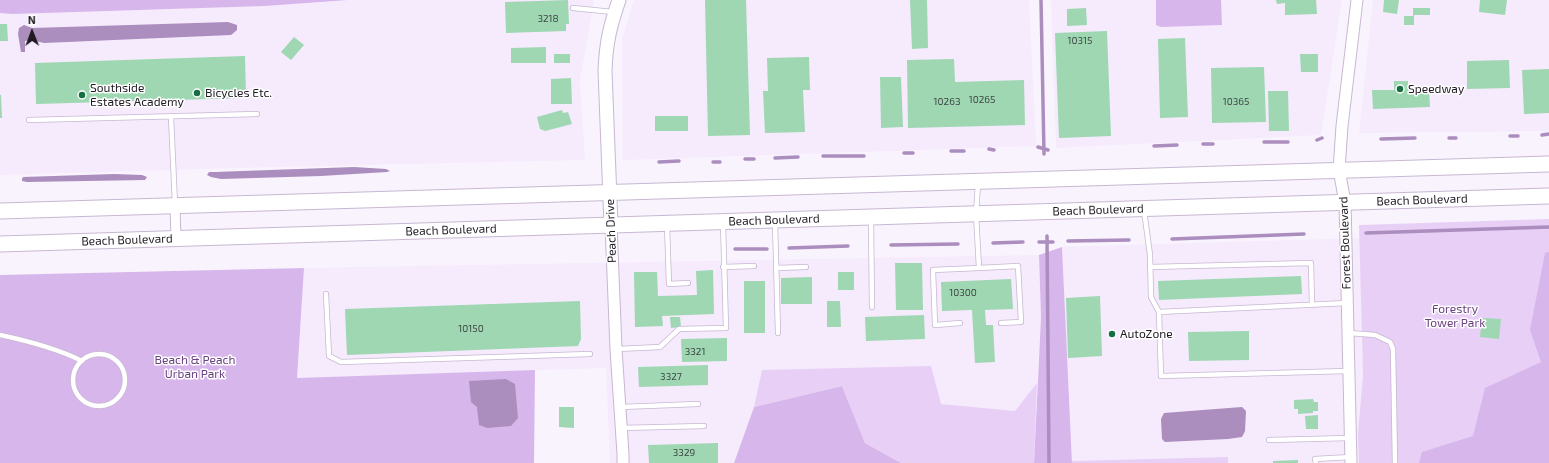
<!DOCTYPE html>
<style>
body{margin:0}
#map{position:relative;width:1549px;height:463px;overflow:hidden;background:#f9f3fe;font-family:"Exo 2",sans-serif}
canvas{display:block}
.north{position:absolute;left:12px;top:12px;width:40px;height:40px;-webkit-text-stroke:3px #fff;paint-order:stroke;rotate:359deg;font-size:11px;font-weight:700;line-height:16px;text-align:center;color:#1f1922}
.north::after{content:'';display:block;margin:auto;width:14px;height:18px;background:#1f1922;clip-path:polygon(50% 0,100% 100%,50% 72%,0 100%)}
</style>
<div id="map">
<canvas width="1549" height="463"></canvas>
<div class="north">N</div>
</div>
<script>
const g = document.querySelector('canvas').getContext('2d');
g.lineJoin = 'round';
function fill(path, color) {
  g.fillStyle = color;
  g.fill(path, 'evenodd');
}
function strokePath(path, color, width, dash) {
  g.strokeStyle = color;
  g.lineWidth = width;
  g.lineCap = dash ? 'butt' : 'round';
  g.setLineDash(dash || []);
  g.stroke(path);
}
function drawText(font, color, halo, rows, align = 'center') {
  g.font = font + ' "Exo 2",sans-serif';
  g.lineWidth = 3;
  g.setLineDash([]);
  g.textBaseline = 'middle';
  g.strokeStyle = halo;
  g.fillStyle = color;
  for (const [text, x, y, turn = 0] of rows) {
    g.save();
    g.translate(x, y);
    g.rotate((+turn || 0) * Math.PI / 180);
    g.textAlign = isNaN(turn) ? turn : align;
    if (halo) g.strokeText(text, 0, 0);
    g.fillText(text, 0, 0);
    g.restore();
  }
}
fill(new Path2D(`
 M348 0H594L580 80 585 160 272 167 0 175V13L265 6Z
 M634 0H1029L1036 146 623 160 622 39Z
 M1051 0H1342L1321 135 1056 148Z
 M1373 0H1549V131L1359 133Z
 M1360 238 1363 374 1358 434 1359 463H1228L1227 457 1072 461 1062 247Z
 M1039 255 1041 317 1037 383 1015 411 941 404 762 370 754 407 734 463H610L606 368 297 378 304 268Z`), '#f6eafd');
fill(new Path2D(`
 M1549 219V463H1359L1358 434 1363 374 1359 225Z
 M931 366 941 404 1015 411 1037 383 1034 463H901L865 443 842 386 754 407 762 370Z
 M1228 457V463H1072V461Z`), '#e7cff6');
fill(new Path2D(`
 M0 0H348L265 6 12 14 0 13Z
 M1156 0H1221L1222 25 1161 27 1156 25Z
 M1062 247 1072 463H1034L1041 317 1039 255Z
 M1549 252V463H1419L1422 452 1473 436 1485 388 1541 362 1530 330 1545 253Z
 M304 268 297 378 535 370 534 463H0V275Z
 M842 386 865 443 901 463H734L754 407Z`), '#d7b7eb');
fill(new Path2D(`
 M228 22 237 25V30L231 35 44 43 31 40 25 41V52H21L18 34 19 28 24 25 32 28Z
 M354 167 386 169 390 171 387 172 321 176 221 179 211 177 207 175 209 172H215Z
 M114 174 142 175 147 177 145 180 27 182 22 181V179L23 177Z
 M506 379 515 384 518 418 511 426 487 428 479 425 477 407 471 402 469 381Z
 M1242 407 1246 411 1245 431 1242 437 1228 439 1165 442 1162 439 1161 419 1164 413Z`), '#ab8dbe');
strokePath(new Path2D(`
 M1041 0 1044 154
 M1542 135 1549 134
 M1510 136H1518
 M1449 138H1456
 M1381 139 1415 138
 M1317 140 1322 138
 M1264 142H1288
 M1203 144H1213
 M1154 146 1177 145
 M1038 147 1048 150
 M989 149 994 150
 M951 151H964
 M904 153H913
 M823 156H864
 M775 158 798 157
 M745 159H754
 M659 162 679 161
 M713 162H720
 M1366 233 1549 227
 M1047 236 1049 463
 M1172 239 1304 234
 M1068 241 1129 240
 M1039 242H1053
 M993 243 1023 242
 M891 245 958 244
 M789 248 848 246
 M735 249H767`), '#ab8dbe', 3.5);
fill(new Path2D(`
 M568 0 569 24H566V31L506 33 505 2Z
 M705 0H746L750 135 708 136Z
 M910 0H927L928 48 912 49Z
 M1276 0H1316L1317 14 1285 15V3L1277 4Z
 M1384 0H1399L1397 14 1383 12Z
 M1480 0H1507L1505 15 1479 12Z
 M1086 8 1087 25 1067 26V9Z
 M1413 8H1430V15H1414V25H1404V16H1413Z
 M0 24H7L8 41H0Z
 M1107 31 1111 136 1059 138 1055 33Z
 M294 37 304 45 291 60 281 52Z
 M1185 38 1188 117 1160 118 1158 39Z
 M546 47V63H511V48Z
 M554 54H570V63H554Z
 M1300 54H1318V72H1301Z
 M245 56 246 98 36 104 35 63Z
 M809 57 810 90H803L805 132 765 133 763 91H768L767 58Z
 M954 59 955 82 1024 80 1025 125 908 128 907 60Z
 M1509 60 1510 88 1467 89V61Z
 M1264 67 1266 122 1212 123 1211 68Z
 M1549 69V113L1524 114 1522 70Z
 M880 77H901L903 127 881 128Z
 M571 78 572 104H551V79Z
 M1394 81H1408V89H1429L1430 107 1373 109 1372 90H1394Z
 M1268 91H1288L1289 131H1269Z
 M0 95H1L2 118H0Z
 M562 110 563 113 568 112 572 124 545 131 540 129 537 117Z
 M655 116H688V131H655Z
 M895 263H922L923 310H896Z
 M713 270 714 314 662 316 663 326 635 327 634 272H657L658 296 697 295 696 271Z
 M838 272H854V290H838Z
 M1301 276 1302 294 1159 300 1158 281Z
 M812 277V304H781V278Z
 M1011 279 1013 309 985 310 986 325H993L995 362 975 363 972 310 942 311 941 282Z
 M744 281H765V333H744Z
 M1100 296 1102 356 1068 358 1066 298Z
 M580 301 581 339 578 346 347 355 345 309Z
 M827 301H840L841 327H827Z
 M924 315 925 339 866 341 865 317Z
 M670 317H680L681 327 671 328Z
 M1482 318 1501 319 1499 339 1480 337Z
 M1249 331V360L1189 361 1188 332Z
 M727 338V361L682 362 681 339Z
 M708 365V385L639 387 638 367Z
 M1313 399 1314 402H1318V411H1313V413L1298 414V409H1294V400Z
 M559 407H574V428L559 427Z
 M1318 415V429H1306L1305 416Z
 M718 443V463H649L648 445Z
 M1298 460V463H1273V461Z`), '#9ed7b2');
const service = new Path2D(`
 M573 8 613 12
 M171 117 175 204
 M29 120 257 114
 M1144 210 1150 255 1151 297 1159 312 1347 303
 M871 219 872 307
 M775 222 778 333
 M667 225 669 284 688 283
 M723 267 754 266
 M1150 267 1311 263 1312 305
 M776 268 806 267
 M979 268 1018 266 1021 322 1001 323
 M326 294 329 356 341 362 590 354
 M1159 312 1161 376 1348 371
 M960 323 935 325 933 270 979 268 976 214 978 184
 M1349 333 1375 335 1390 342 1393 349 1395 463
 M0 335C28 341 56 348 82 361
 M617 349 660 347 679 329 726 328 723 223
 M73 380a26 26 0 1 1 52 0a26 26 0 1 1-52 0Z
 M620 407 698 404
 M621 428 704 426
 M1269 440 1350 438
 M1316 463 1315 459 1351 457`);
const minor = new Path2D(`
 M175 206 176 239`);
const tertiary = new Path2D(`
 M611 225 616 349 623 454V463
 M1351 463 1345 202 1339 170 1342 126 1357 0`);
const secondary = new Path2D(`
 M611 225 605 71C606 43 610 26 619 0`);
const trunk = new Path2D(`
 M0 211 1549 164
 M0 244 1549 196`);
strokePath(service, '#c7b8d1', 6);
strokePath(minor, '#c7b8d1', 11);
strokePath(tertiary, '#c7b8d1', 13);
strokePath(secondary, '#c7b8d1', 15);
strokePath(trunk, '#c7b8d1', 17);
strokePath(service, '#fff', 4.5);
strokePath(minor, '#fff', 9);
strokePath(tertiary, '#fff', 11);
strokePath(secondary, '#fff', 13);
strokePath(trunk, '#fff', 15);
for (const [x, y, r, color] of [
 [1400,89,4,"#166f42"],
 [197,93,4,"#166f42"],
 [82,95,4,"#166f42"],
 [1112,334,4,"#166f42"]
]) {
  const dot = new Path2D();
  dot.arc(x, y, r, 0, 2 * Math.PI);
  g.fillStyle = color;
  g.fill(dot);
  strokePath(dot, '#fff', 1.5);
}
drawText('10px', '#3f4846', null, [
 ["3218",548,19],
 ["10315",1080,41],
 ["10265",982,100],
 ["10263",947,102],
 ["10365",1236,102],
 ["10300",963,293],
 ["10150",471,329],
 ["3321",695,352],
 ["3327",671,377],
 ["3329",684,453]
]);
drawText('12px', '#1f1922', '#fff', [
 ["Southside",90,88],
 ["Estates Academy",90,102],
 ["Speedway",1408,89],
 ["Bicycles Etc.",205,93],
 ["AutoZone",1120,334]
], 'left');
drawText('12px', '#1f1922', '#fff', [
 ["Beach Boulevard",1422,200,-2],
 ["Beach Boulevard",1098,210,-2],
 ["Beach Boulevard",774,220,-2],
 ["Beach Boulevard",451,230,-2],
 ["Peach Drive",611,231,-92],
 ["Beach Boulevard",127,240,-2],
 ["Forest Boulevard",1345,243,-92]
]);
drawText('12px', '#6a4181', '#fff', [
 ["Forestry",1455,309],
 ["Tower Park",1455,323],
 ["Beach & Peach",195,360],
 ["Urban Park",195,374]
]);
</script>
